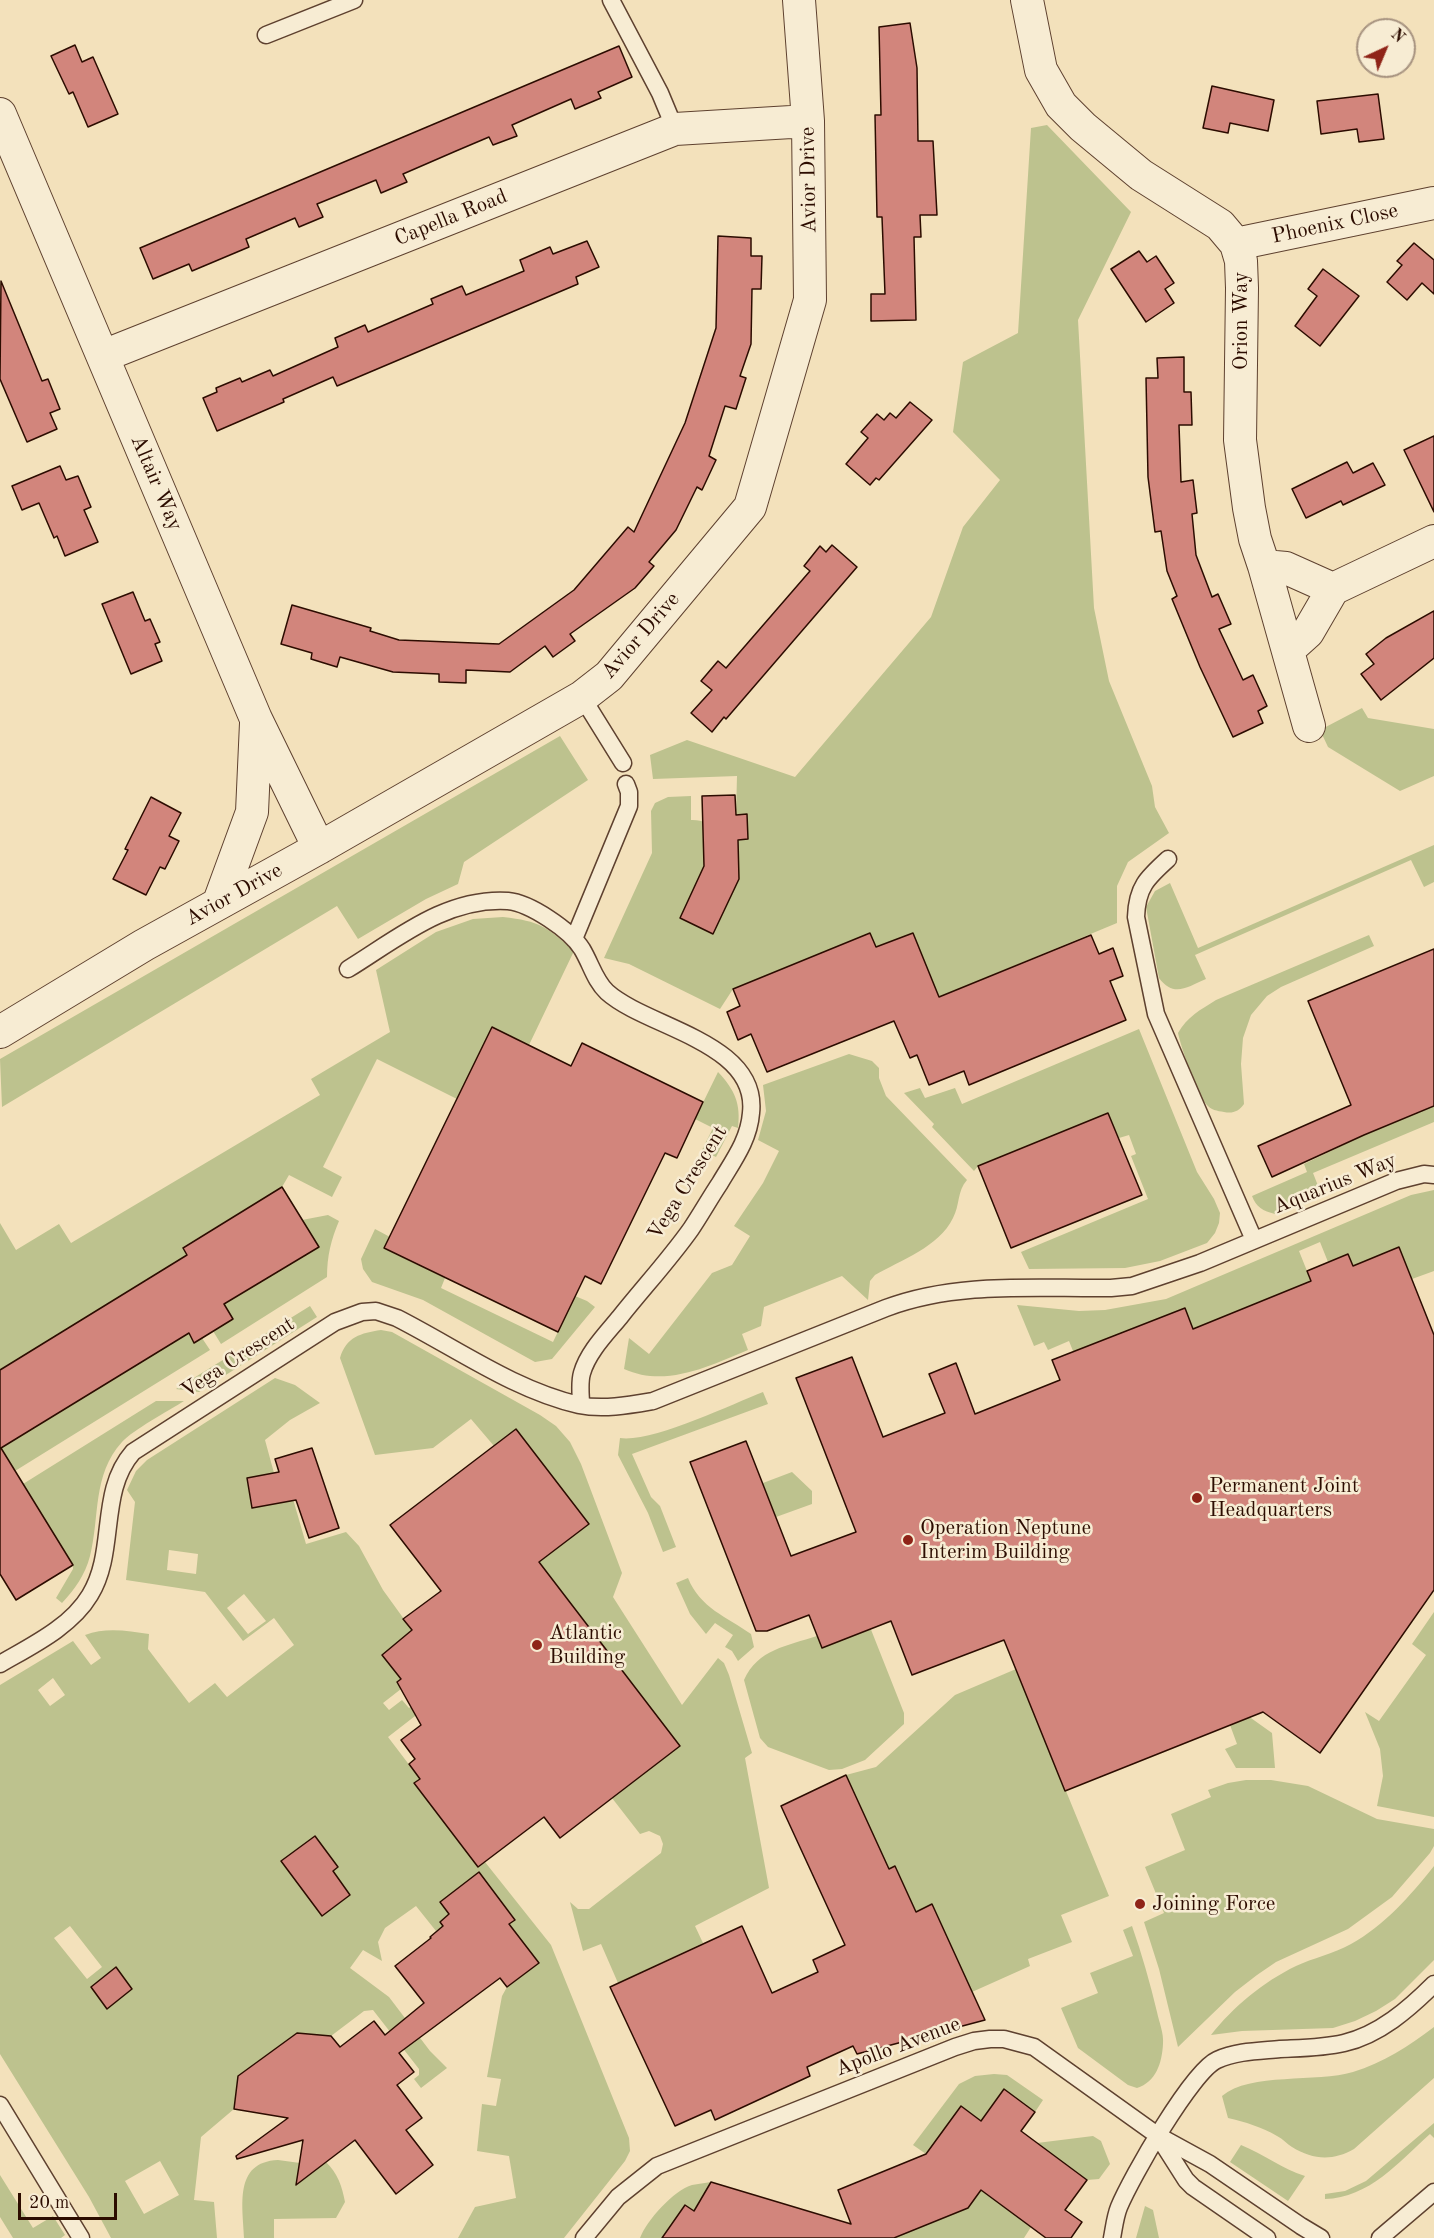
<!DOCTYPE html>
<style>
body{margin:0}
#map{position:relative;width:1434px;height:2238px;overflow:hidden;background:#f3e1bb;font-family:"Old Standard TT",serif}
canvas{display:block}
.north{position:absolute;left:1356px;top:18px;width:60px;height:60px;box-sizing:border-box;background:#f7ecd3;border:2px solid #a6927f;border-radius:50%;rotate:44deg;font-size:16px;font-weight:700;line-height:24px;text-align:center;color:#2c0c00}
.north::after{content:'';display:block;margin:auto;width:21px;height:27px;background:#8f2418;clip-path:polygon(50% 0,100% 100%,50% 72%,0 100%)}
.scale{position:absolute;left:18px;top:2193px;width:99px;height:27px;box-sizing:border-box;border:3px solid #2c0c00;border-top:0;padding-left:8px;font-size:18px;line-height:21px;white-space:nowrap;color:#2c0c00;-webkit-text-stroke:4px #f7ecd3;paint-order:stroke}
</style>
<div id="map">
<canvas width="1434" height="2238"></canvas>
<div class="north">N</div>
<div class="scale">20 m</div>
</div>
<script>
const g = document.querySelector('canvas').getContext('2d');
g.lineJoin = 'round';
function fill(path, color) {
  g.fillStyle = color;
  g.fill(path, 'evenodd');
}
function strokePath(path, color, width, dash) {
  g.strokeStyle = color;
  g.lineWidth = width;
  g.lineCap = dash ? 'butt' : 'round';
  g.setLineDash(dash || []);
  g.stroke(path);
}
function drawText(font, color, halo, rows, align = 'center') {
  g.font = font + ' "Old Standard TT",serif';
  g.lineWidth = 5;
  g.setLineDash([]);
  g.textBaseline = 'middle';
  g.strokeStyle = halo;
  g.fillStyle = color;
  for (const [text, x, y, turn = 0] of rows) {
    g.save();
    g.translate(x, y);
    g.rotate((+turn || 0) * Math.PI / 180);
    g.textAlign = isNaN(turn) ? turn : align;
    if (halo) g.strokeText(text, 0, 0);
    g.fillText(text, 0, 0);
    g.restore();
  }
}
fill(new Path2D(`
 M1047 125 1131 212 1078 320 1094 608 1109 681 1152 786 1155 807 1169 833 1128 862 1117 886V923L939 997 913 933 876 947 870 933 733 989 720 1009 629 964 604 958 652 853 651 811 655 803 668 797 691 796V820C714 819 726 841 748 839L747 815H736L737 776 653 779 650 755 687 740 795 777 931 617 963 527 1000 480 953 432 963 362 1018 333 1031 128Z
 M1362 708 1368 718 1434 729V776L1400 791 1328 747 1320 730Z
 M560 736 588 780 464 862 458 884 426 899 358 939 337 906 2 1107 0 1059Z
 M1434 845V882L1424 887 1411 860 1195 955 1206 979C1187 987 1174 998 1159 978L1146 907 1155 891 1170 883 1198 948Z
 M503 917C540 921 547 927 574 951L529 1045 492 1027 457 1099 377 1059 323 1167 342 1177 332 1197 289 1175 282 1187 183 1247 187 1255 0 1370V1223L16 1250 59 1224 71 1243 320 1095 311 1079 390 1032 376 970 436 932 473 919Z
 M1369 935 1374 946 1281 987 1267 996 1251 1015 1243 1038 1241 1064 1244 1104C1239 1111 1233 1114 1224 1112 1217 1111 1211 1110 1206 1104 1197 1095 1181 1047 1178 1033 1187 1017 1200 1010 1216 1000Z
 M1139 1029 1197 1172 1214 1199 1220 1213 1219 1223 1215 1233 1207 1243 1160 1261 1125 1268 1029 1269 1021 1252 1148 1199 1131 1156 1136 1154 1129 1135 1119 1138 1108 1113 978 1166 974 1171 932 1127 934 1124 904 1093 920 1088 925 1098 955 1088 962 1104Z
 M849 1054 872 1061 879 1068V1078L886 1096 967 1180C957 1191 960 1205 953 1218 939 1247 901 1260 875 1275L870 1281 868 1300 842 1276 764 1307 761 1326 742 1334 748 1350C709 1366 666 1388 624 1369L629 1338 649 1354 712 1273 732 1265 750 1236 734 1226 763 1183 779 1151 758 1140 766 1111 763 1085Z
 M718 1072C735 1090 741 1104 738 1128L732 1126 716 1157 702 1150 713 1128 695 1119Z
 M1434 1106V1122L1313 1173 1322 1196 1275 1214C1263 1211 1256 1207 1252 1196L1307 1172 1304 1164 1364 1135Z
 M1434 1190V1271L1412 1279 1399 1247 1353 1266 1348 1254 1328 1262 1320 1242 1299 1251 1311 1281 1193 1329 1185 1308 1093 1344 1077 1361 1069 1341 1048 1350 1044 1342 1034 1346 1017 1305 1079 1311 1105 1310 1166 1299 1411 1195Z
 M328 1215 339 1221C331 1240 327 1256 327 1277L221 1344 213 1331 233 1319 224 1304 319 1247 302 1220Z
 M375 1229 390 1237 385 1249 445 1278 441 1288 553 1342 575 1296 587 1301 595 1307 552 1359 535 1362 423 1300 372 1282 363 1269 361 1259Z
 M310 1306 317 1317 199 1392 176 1389Z
 M381 1330 392 1332 540 1415 556 1426 570 1442 581 1464 622 1573 613 1597 682 1705 718 1658 724 1663 729 1675 752 1753 745 1758 769 1888 695 1926 703 1943 618 1983 601 1944 583 1951 570 1902 578 1909H589L661 1853 663 1844 660 1836 649 1831 640 1834 612 1798 680 1746 539 1562 588 1524 516 1429 494 1446 471 1419 433 1448 375 1455 340 1358C346 1337 361 1333 381 1330Z
 M189 1333 194 1342 202 1338 210 1350 15 1471 0 1448Z
 M275 1378 295 1385 320 1403 290 1420 265 1440 274 1473 247 1478 252 1507 293 1499 306 1544 346 1532 359 1546 383 1590 414 1633 404 1677 397 1682 401 1689 383 1703 389 1710 402 1700 409 1708 431 1691 437 1699 388 1737 420 1779 415 1783 478 1867 485 1862 551 1945 629 2138 630 2151 625 2161 564 2238H458L475 2207 516 2198 509 2156 477 2151 482 2104 496 2106 501 2079 487 2077 502 1996 507 1987 539 1963 509 1924 515 1919 479 1872 440 1902 449 1914 440 1922 443 1926 436 1931 416 1906 385 1928 378 1942 382 1961 363 1950 350 1968 389 1997 430 2051 447 2068 421 2088 414 2079 419 2075V2069L373 2010 364 2011 331 2036 297 2033 238 2076 234 2109 201 2137 194 2200 214 2202 217 2238H111L89 2197 0 2054V1685L73 1641 91 1665 101 1658 85 1635C106 1627 128 1631 149 1634L148 1649 189 1703 215 1683 227 1697 294 1645 274 1618 243 1641 205 1592 126 1580 135 1502 127 1490 136 1471 147 1460ZM169 1550 198 1554 196 1574 167 1570ZM244 1594 266 1621 248 1634 227 1608ZM53 1678 65 1695 50 1706 38 1690ZM70 1926 102 1967 87 1979 54 1938ZM160 2161 179 2195 144 2214 125 2181Z
 M763 1392 768 1404 632 1454 651 1497 660 1506 676 1547 663 1552 648 1513 618 1455 620 1438C651 1443 730 1405 763 1392Z
 M156 1401H184C168 1411 133 1430 122 1442 92 1475 100 1517 90 1556 85 1575 75 1589 62 1603L56 1598 73 1569V1565L23 1484Z
 M792 1472 812 1491V1504L776 1517 763 1483Z
 M688 1578C700 1608 727 1617 751 1634L754 1647 738 1661 732 1651 725 1647 733 1635 715 1623 706 1634 690 1614 676 1583Z
 M1434 1612V1817L1377 1806 1383 1776 1380 1749 1365 1712 1379 1721 1426 1655 1412 1644Z
 M866 1617 904 1713V1724L865 1760 842 1769 829 1770 768 1747 760 1738 744 1680C758 1649 787 1646 817 1636L822 1648Z
 M1016 1669 1109 1896 1061 1915 1072 1942 1028 1959 1030 1966 972 1992 932 1904 916 1912 896 1867 881 1873 887 1865 846 1775 876 1767 955 1695Z
 M1227 1701 1272 1733 1275 1768H1236L1225 1749 1237 1744 1230 1725Z
 M1246 1780H1271L1308 1786 1377 1819 1434 1829V1846L1430 1853 1392 1897 1348 1929 1276 1962 1257 1975 1235 1992 1178 2047 1159 1969 1144 1922 1164 1913 1145 1867 1185 1850 1171 1814 1211 1797 1208 1790 1228 1783Z
 M1434 1866V1960L1395 1999 1376 2011 1355 2021 1333 2028 1242 2031 1211 2035C1233 2007 1263 1982 1296 1966 1313 1958 1333 1954 1351 1944 1384 1926 1411 1895 1434 1866Z
 M1132 1926C1142 1954 1150 1983 1157 2012 1159 2022 1164 2033 1163 2044 1162 2063 1156 2082 1137 2088L1128 2085 1078 2048 1061 2008 1098 1993 1090 1973 1133 1956 1123 1930Z
 M1434 2027V2078L1354 2149C1333 2161 1313 2160 1292 2147 1287 2144 1283 2139 1277 2136 1262 2127 1245 2122 1228 2118L1222 2096C1250 2072 1317 2083 1353 2072 1383 2063 1409 2046 1434 2027Z
 M994 2074 1007 2075 1043 2100 1035 2112 1004 2089 981 2121 961 2107 926 2154 913 2145 959 2084 975 2076Z
 M1434 2123V2138L1430 2134C1399 2162 1369 2198 1325 2199V2194L1345 2191 1366 2181Z
 M1093 2136 1101 2141 1110 2164 1099 2179 1087 2180 1037 2143Z
 M1241 2145C1264 2154 1282 2169 1305 2176L1288 2201 1230 2162Z
 M278 2160 300 2163 303 2180 326 2162C338 2174 342 2186 345 2202L336 2218 274 2219V2238H244C243 2207 233 2162 278 2160Z
 M0 2175 33 2228 53 2216 65 2235 61 2238H13L0 2217Z
 M711 2182 694 2211 685 2205 662 2238H640C646 2221 674 2190 692 2185 698 2184 705 2183 711 2182Z
 M981 2190 1031 2227 1024 2238H894L968 2208Z
 M1145 2206 1153 2210 1159 2238H1136Z`), '#bdc28e');
const building = new Path2D(`
 M910 23 917 68 918 141H933L937 215H920L921 237H914L916 320 871 321V294H885L882 217H877L875 115H881L879 27Z
 M75 45 82 62 93 57 118 114 88 127 73 92 69 94 51 56Z
 M619 46 632 77 598 92 601 98 575 109 571 99 512 125 517 136 493 145 489 137 456 151 403 174 407 182 381 193 376 180 317 204 323 217 299 227 295 218 246 239 249 247 192 271 189 264 153 279 140 248Z
 M1212 86 1274 100 1268 131 1230 123 1228 133 1203 128Z
 M1378 94 1384 139 1359 142 1357 129 1321 134 1317 101Z
 M718 236 751 238V256H762L761 289H752L751 344 740 376 746 378 736 409 725 406 709 456 716 460 702 490 697 487 676 530 649 562 654 566 635 588 570 634 575 641 553 657 545 646 510 672 466 670V683L439 682V674L393 672 340 657 337 667 311 659 312 653 281 644 292 605 371 628 370 631 399 640 499 644 574 590 628 527 634 532 685 423 716 328Z
 M587 241 599 267 576 277 578 284 337 386 333 377 283 399 284 402 217 431 203 398 217 392 216 388 240 378 242 382 270 370 273 376 338 347 335 338 365 325 368 332 433 304 431 299 462 286 466 295 524 271 520 260 550 247 553 254Z
 M1414 243 1434 260V294L1422 283 1407 300 1387 282 1402 265 1397 261Z
 M1139 251 1147 262 1156 256 1174 283 1165 289 1174 303 1146 322 1111 269Z
 M1323 269 1359 296 1320 346 1295 326 1317 296 1308 289Z
 M1 281 42 381 48 379 60 409 50 413 57 429 27 442 0 379Z
 M1184 357V392H1191L1192 425H1179L1181 482 1193 480 1197 513 1192 514 1196 555 1212 597 1218 594 1231 624 1219 629 1243 680 1253 675 1267 706 1258 711 1263 723 1233 737 1200 667 1172 599 1177 596 1167 571 1161 531 1155 532 1148 477 1146 378H1158L1157 358Z
 M910 402 932 420 879 480 876 478 870 485 846 464 868 438 861 432 877 414 884 420 890 413 896 418Z
 M1434 436V512L1404 450Z
 M1347 462 1353 473 1373 463 1385 485 1343 505 1341 501 1306 518 1292 489Z
 M60 466 66 480 78 476 91 507 84 510 98 542 65 556 57 536 54 538 39 503 22 510 12 486Z
 M832 545 857 567 726 719 724 717 712 732 691 713 712 690 701 681 718 661 726 668 810 571 804 566 820 546 826 552Z
 M133 592 145 621 150 619 160 642 155 644 162 661 131 674 102 604Z
 M1434 611V658L1381 700 1361 674 1374 664 1366 654 1386 638Z
 M735 795 736 815 747 814 748 839 738 840 739 879 713 934 680 918 704 866 702 796Z
 M151 797 181 813 169 836 179 841 165 869 160 867 146 895 113 879 128 850 125 849Z
 M870 933 876 947 913 933 939 997 1091 935 1099 954 1113 948 1123 976 1110 981 1126 1020 969 1085 964 1071 929 1085 917 1055 910 1058 894 1021 767 1072 751 1034 738 1040 727 1012 740 1006 733 989Z
 M1434 949V1106L1364 1135 1272 1177 1258 1146 1351 1105 1308 1001Z
 M492 1027 571 1066 582 1043 703 1102 677 1158 665 1153 601 1284 585 1276 558 1332 384 1248Z
 M1108 1113 1142 1195 1011 1248 978 1166Z
 M282 1187 319 1247 224 1304 233 1319 194 1343 189 1333 1 1448 73 1565 16 1600 0 1574V1370L187 1255 183 1248Z
 M1399 1247 1434 1335V1590L1320 1753 1263 1712 1065 1791 1004 1640 912 1675 891 1621 822 1648 809 1615 767 1631H756L690 1462 746 1441 791 1556 856 1532 796 1378 852 1357 883 1437 945 1413 929 1374 956 1363 975 1414 1060 1380 1052 1360 1185 1308 1193 1329 1311 1281 1307 1271 1348 1254 1353 1266Z
 M516 1429 589 1524 539 1562 680 1746 560 1838 544 1817 478 1867 414 1783 420 1779 409 1764 415 1759 401 1740 421 1725 397 1682 401 1679 382 1655 412 1630 403 1619 441 1591 390 1525Z
 M312 1448 339 1528 309 1538 296 1500 252 1508 247 1478 279 1472 275 1459Z
 M846 1775 889 1869 895 1866 916 1912 932 1904 985 2020 857 2054 853 2046 807 2067 810 2076 715 2120 711 2110 675 2126 610 1987 742 1926 772 1993 818 1972 813 1960 845 1945 781 1806Z
 M315 1836 338 1867 333 1871 350 1895 322 1916 281 1861Z
 M479 1872 515 1920 509 1924 539 1963 507 1987 500 1978 399 2053 414 2072 397 2085 422 2118 406 2130 433 2165 396 2194 355 2140 296 2185 303 2140 237 2159 236 2156 288 2118 234 2109 238 2076 297 2033 331 2036 340 2047 374 2021 385 2035 424 2003 395 1966 431 1938 430 1937 443 1926 440 1922 449 1914 440 1902Z
 M116 1967 132 1989 107 2009 91 1987Z
 M1004 2089 1035 2112 1021 2131 1087 2180 1065 2210 1082 2222 1071 2238H1046L981 2190 968 2208 894 2238H662L685 2205 694 2211 711 2182 851 2224 838 2190 926 2154 961 2106 981 2121Z`);
fill(building, '#d2857c');
strokePath(building, '#2c0c00', 1.5);
const lane = new Path2D(`
 M611 0 660 93 675 129
 M266 35 354 0
 M582 697 623 763
 M1168 859C1147 878 1137 887 1136 917L1156 1014 1254 1240
 M574 939 629 806V792L626 784
 M348 969C397 939 446 897 508 901 530 903 570 930 582 949 591 964 595 981 607 992 647 1028 759 1042 751 1113 749 1140 733 1161 720 1183 710 1198 701 1214 691 1229 669 1260 643 1288 620 1317 606 1334 588 1352 582 1373 579 1383 581 1395 581 1405
 M0 1664C31 1646 71 1627 90 1595 117 1551 98 1492 133 1452L335 1322 362 1312 376 1311 397 1318C456 1348 514 1390 579 1405 603 1410 630 1405 653 1401L886 1308C958 1281 1036 1289 1111 1288L1132 1286 1200 1263 1396 1181 1424 1174 1434 1175
 M0 2105 81 2238
 M1158 2136 1186 2180 1193 2187 1267 2238
 M584 2238 618 2197 657 2166 955 2047 974 2041 990 2039H1004L1034 2047 1157 2135 1210 2164 1301 2226 1321 2238
 M1112 2238C1114 2228 1115 2217 1119 2207 1131 2178 1192 2071 1217 2060 1237 2051 1259 2051 1280 2049 1301 2048 1323 2048 1344 2043 1379 2035 1409 2009 1434 1984
 M1380 2238 1434 2192`);
const street = new Path2D(`
 M1027 0 1041 70 1061 105 1083 127 1141 175 1220 225 1236 244 1241 261 1242 288 1240 440 1249 508 1255 539 1264 566 1309 726
 M0 114 256 719 319 848
 M1236 244 1434 203
 M103 356 675 129 808 121
 M1264 566 1286 568 1333 589 1434 541
 M1288 650 1308 632 1333 589
 M219 902 252 812 256 723
 M0 1032 144 945 319 848 582 697 609 676 750 507 810 300 808 121 799 0`);
strokePath(lane, '#5e412f', 19);
strokePath(street, '#5e412f', 34);
strokePath(lane, '#f7ecd3', 16);
strokePath(street, '#f7ecd3', 32);
for (const [x, y, r, color] of [
 [1197,1498,6,"#8f2418"],
 [908,1540,6,"#8f2418"],
 [537,1645,6,"#8f2418"],
 [1140,1904,6,"#8f2418"]
]) {
  const dot = new Path2D();
  dot.arc(x, y, r, 0, 2 * Math.PI);
  g.fillStyle = color;
  g.fill(dot);
  strokePath(dot, '#f7ecd3', 2);
}
drawText('21px', '#2c0c00', '#f7ecd3', [
 ["Avior Drive",809,180,-91],
 ["Capella Road",451,218,-22],
 ["Phoenix Close",1335,224,-12],
 ["Orion Way",1241,321,-90],
 ["Altair Way",156,483,67],
 ["Avior Drive",641,636,-49],
 ["Avior Drive",234,895,-29],
 ["Vega Crescent",688,1183,-58],
 ["Aquarius Way",1335,1184,-22],
 ["Vega Crescent",238,1358,-33],
 ["Apollo Avenue",898,2047,-21]
]);
drawText('21px', '#2c0c00', '#f7ecd3', [
 ["Permanent Joint",1209,1486],
 ["Headquarters",1209,1510],
 ["Operation Neptune",920,1528],
 ["Interim Building",920,1552],
 ["Atlantic",549,1633],
 ["Building",549,1657],
 ["Joining Force",1152,1904]
], 'left');
</script>
